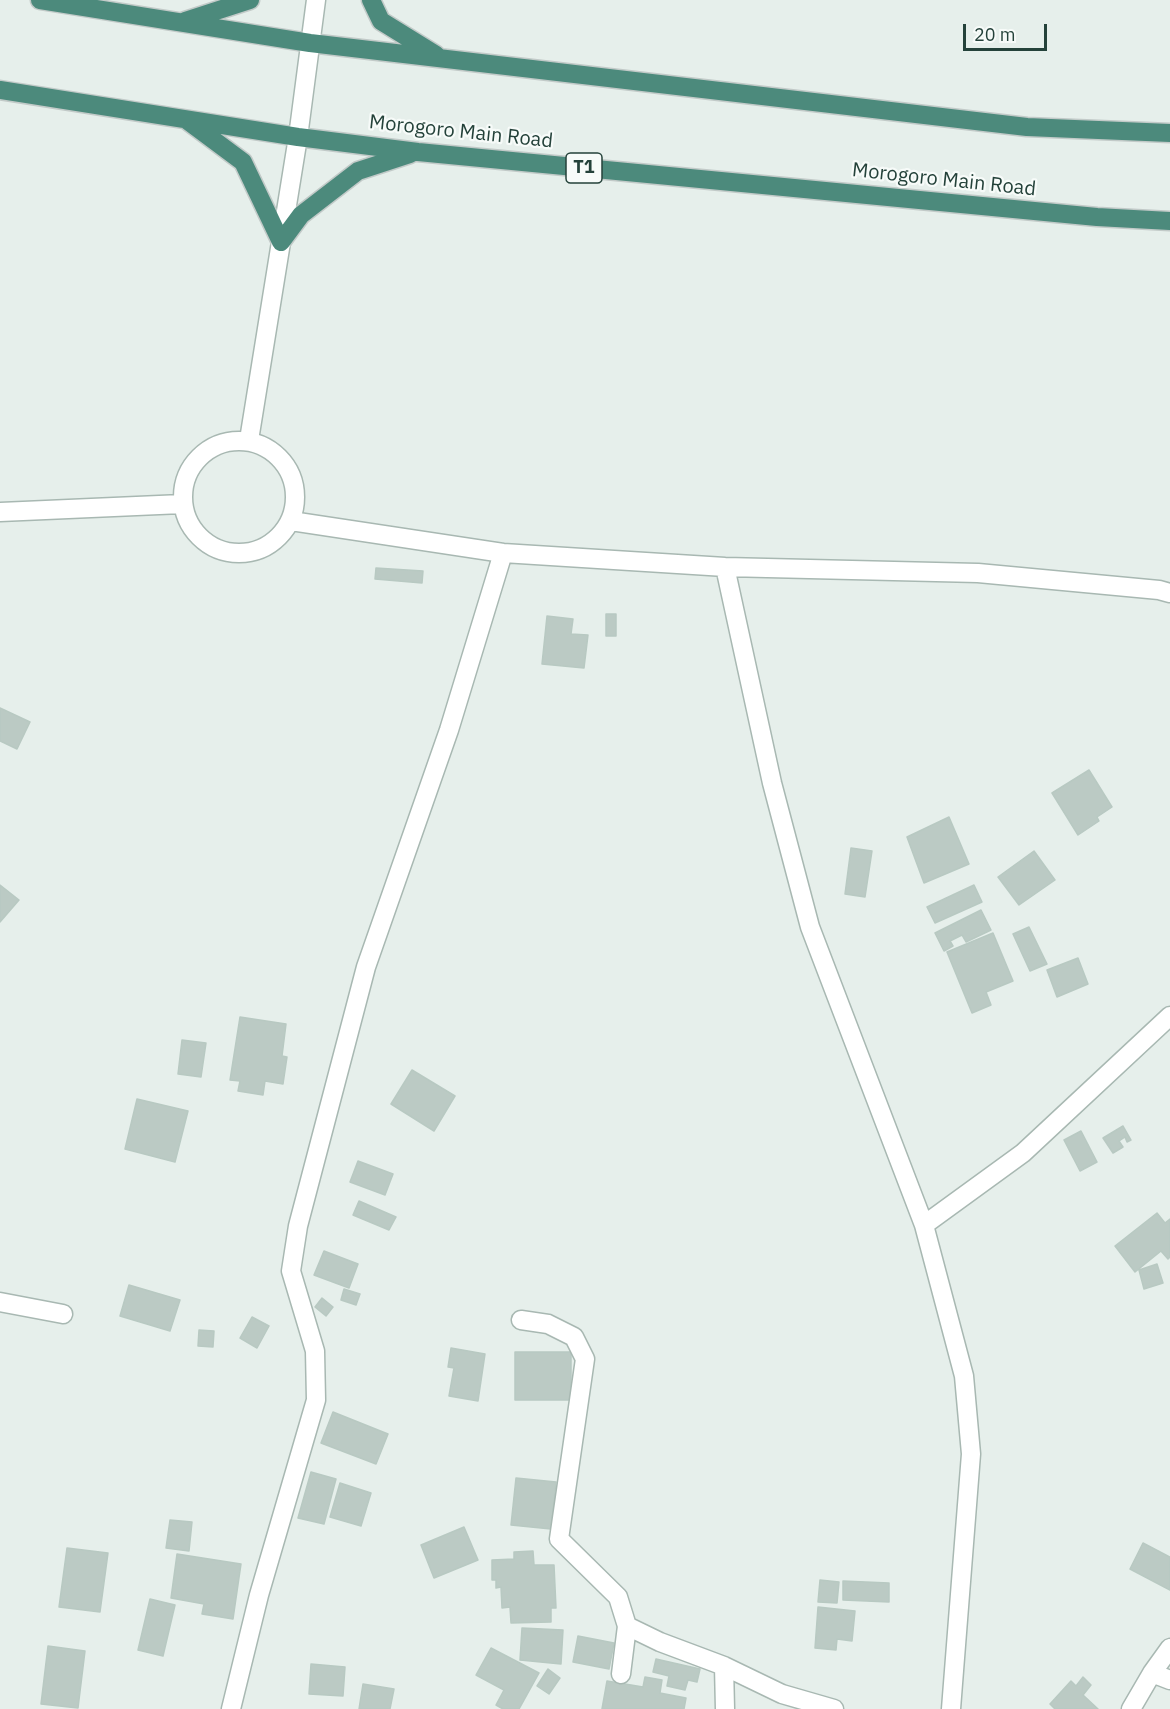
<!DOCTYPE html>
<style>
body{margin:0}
#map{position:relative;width:1170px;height:1709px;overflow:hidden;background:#e6efeb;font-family:"IBM Plex Sans",sans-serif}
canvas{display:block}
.scale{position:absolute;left:963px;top:24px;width:84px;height:27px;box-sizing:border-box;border:3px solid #24423a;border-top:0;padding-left:8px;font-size:18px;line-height:21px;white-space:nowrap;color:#24423a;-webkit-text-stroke:4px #f7fbf9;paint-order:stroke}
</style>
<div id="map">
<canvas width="1170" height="1709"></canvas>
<div class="scale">20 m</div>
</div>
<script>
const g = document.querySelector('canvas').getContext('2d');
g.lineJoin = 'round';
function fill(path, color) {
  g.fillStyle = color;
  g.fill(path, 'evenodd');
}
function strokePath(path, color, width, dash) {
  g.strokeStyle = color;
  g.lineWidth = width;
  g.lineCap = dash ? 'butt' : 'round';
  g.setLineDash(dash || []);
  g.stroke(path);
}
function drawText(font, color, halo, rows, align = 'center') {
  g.font = font + ' "IBM Plex Sans",sans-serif';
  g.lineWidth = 4.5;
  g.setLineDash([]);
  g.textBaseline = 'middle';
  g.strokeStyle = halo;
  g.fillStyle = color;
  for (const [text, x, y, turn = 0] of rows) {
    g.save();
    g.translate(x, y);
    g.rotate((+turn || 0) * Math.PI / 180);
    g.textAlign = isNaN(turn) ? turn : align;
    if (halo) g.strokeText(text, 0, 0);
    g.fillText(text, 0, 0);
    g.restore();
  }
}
const building = new Path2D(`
 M376 568 423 571 422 583 375 579Z
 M606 614H616V636H606Z
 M547 616 573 619 571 634 588 635 584 668 542 664Z
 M0 708 30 722 17 749 0 741Z
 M1089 770 1112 807 1097 817 1099 821 1078 835 1052 793Z
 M949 817 969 864 924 883 907 837Z
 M851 848 872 851 865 897 845 894Z
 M1034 851 1055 880 1019 905 998 877Z
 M0 885 19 900 0 922Z
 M974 885 982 902 935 923 927 907Z
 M981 910 991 930 966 942 962 935 950 941 953 946 944 951 935 933Z
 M1029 927 1047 964 1030 971 1013 934Z
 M993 933 1013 981 986 992 991 1005 972 1013 947 952Z
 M1078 958 1088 984 1057 997 1047 970Z
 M240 1017 286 1024 282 1056 287 1057 283 1084 265 1081 263 1095 238 1091 240 1081 230 1080Z
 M182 1040 206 1043 201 1077 178 1074Z
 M412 1070 455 1096 434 1131 391 1104Z
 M137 1099 188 1111 175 1162 125 1149Z
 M1123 1126 1131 1140 1127 1142 1125 1137 1119 1141 1123 1147 1113 1153 1103 1138Z
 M1081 1131 1097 1162 1080 1171 1064 1140Z
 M358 1161 393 1174 385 1195 350 1182Z
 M359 1201 396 1217 389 1230 353 1215Z
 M1157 1213 1165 1223 1170 1219V1257L1168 1259 1161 1251 1135 1272 1115 1246Z
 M324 1251 358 1264 349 1288 314 1275Z
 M1157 1264 1163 1283 1144 1289 1139 1270Z
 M129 1285 180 1300 170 1331 120 1316Z
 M344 1289 360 1294 356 1305 341 1300Z
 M322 1298 333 1307 326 1316 315 1307Z
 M252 1317 269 1326 257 1348 240 1338Z
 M199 1330 214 1331 213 1347 198 1346Z
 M451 1348 485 1354 478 1401 449 1396 454 1368 448 1367Z
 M515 1352H571V1400H515Z
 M333 1412 388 1434 376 1464 321 1443Z
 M311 1472 336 1479 324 1524 298 1518Z
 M516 1478 556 1482 551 1529 511 1525Z
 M340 1483 371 1493 361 1526 330 1517Z
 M170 1520 192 1522 189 1551 166 1548Z
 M464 1527 478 1560 434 1578 421 1545Z
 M1143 1543 1170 1557V1590L1130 1569Z
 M67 1548 108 1553 100 1612 59 1607Z
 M533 1551 534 1565H554L556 1608H551V1622L511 1623 510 1607 502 1608 501 1587 496 1588V1580H492V1560L514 1559V1552Z
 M177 1554 241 1564 233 1619 202 1614 204 1604 171 1598Z
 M820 1580 839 1582 837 1603 818 1602Z
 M843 1581 889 1583V1602L843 1600Z
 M150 1599 175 1605 163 1656 138 1650Z
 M818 1607 855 1611 852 1641 837 1639 836 1650 815 1648Z
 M522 1628 563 1630 561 1664 520 1660Z
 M578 1636 614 1643 609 1669 573 1662Z
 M48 1646 85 1651 78 1708 41 1704Z
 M491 1648 539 1673 519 1709H503L496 1705 504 1690 476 1675Z
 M656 1659 700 1669 697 1682 688 1680 685 1690 667 1686 669 1676 653 1672Z
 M311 1664 345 1667 343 1696 309 1694Z
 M548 1669 560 1678 549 1694 537 1686Z
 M645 1677 662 1680 660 1693 686 1698 684 1709H602L607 1681 643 1687Z
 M1083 1677 1091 1685 1083 1695 1098 1709H1055L1050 1704 1071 1681 1076 1686Z
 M363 1684 394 1689 390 1709H359Z`);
fill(building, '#bbcac4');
strokePath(building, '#b8c9c2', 1.5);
const minor = new Path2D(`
 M249 440 298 137 316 0
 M183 497a56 56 0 1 1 112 0a56 56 0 1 1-112 0Z
 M0 512 182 504
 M291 521 503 553 725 567 978 573 1159 590 1170 593
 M725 567 772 783 810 927 924 1225 964 1376 971 1454 951 1709
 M924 1225 1023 1153 1170 1016
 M0 1302 63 1314
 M521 1320 548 1324 574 1337 585 1359 559 1539 618 1597 627 1626 621 1674
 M627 1626 660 1642 724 1666 782 1694 834 1709
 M724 1666 725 1709
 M1152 1673 1170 1680
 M231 1709 259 1595 316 1400 315 1351 291 1271 298 1226 366 967 449 730 503 553
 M1131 1709 1152 1673 1170 1648`);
const trunk = new Path2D(`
 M40 0 310 43 1027 127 1170 133
 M371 0 381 21 436 55
 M185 21 250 0
 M0 90 298 137 418 152 1097 217 1170 221
 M188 121 243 162 281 242 301 215 358 171 410 154`);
strokePath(minor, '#a8b8b2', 21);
strokePath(trunk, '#c2cac8', 21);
strokePath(minor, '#fff', 18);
strokePath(trunk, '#4c8a7c', 18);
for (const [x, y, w] of [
 [584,168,36]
]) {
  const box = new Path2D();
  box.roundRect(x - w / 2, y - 15, w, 30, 4.5);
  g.fillStyle = '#f7fbf9';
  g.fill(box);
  strokePath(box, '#24423a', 1.5);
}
drawText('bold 18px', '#24423a', null, [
 ["T1",584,168]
]);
drawText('20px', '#24423a', '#f7fbf9', [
 ["Morogoro Main Road",461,132,6],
 ["Morogoro Main Road",944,180,6]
]);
</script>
